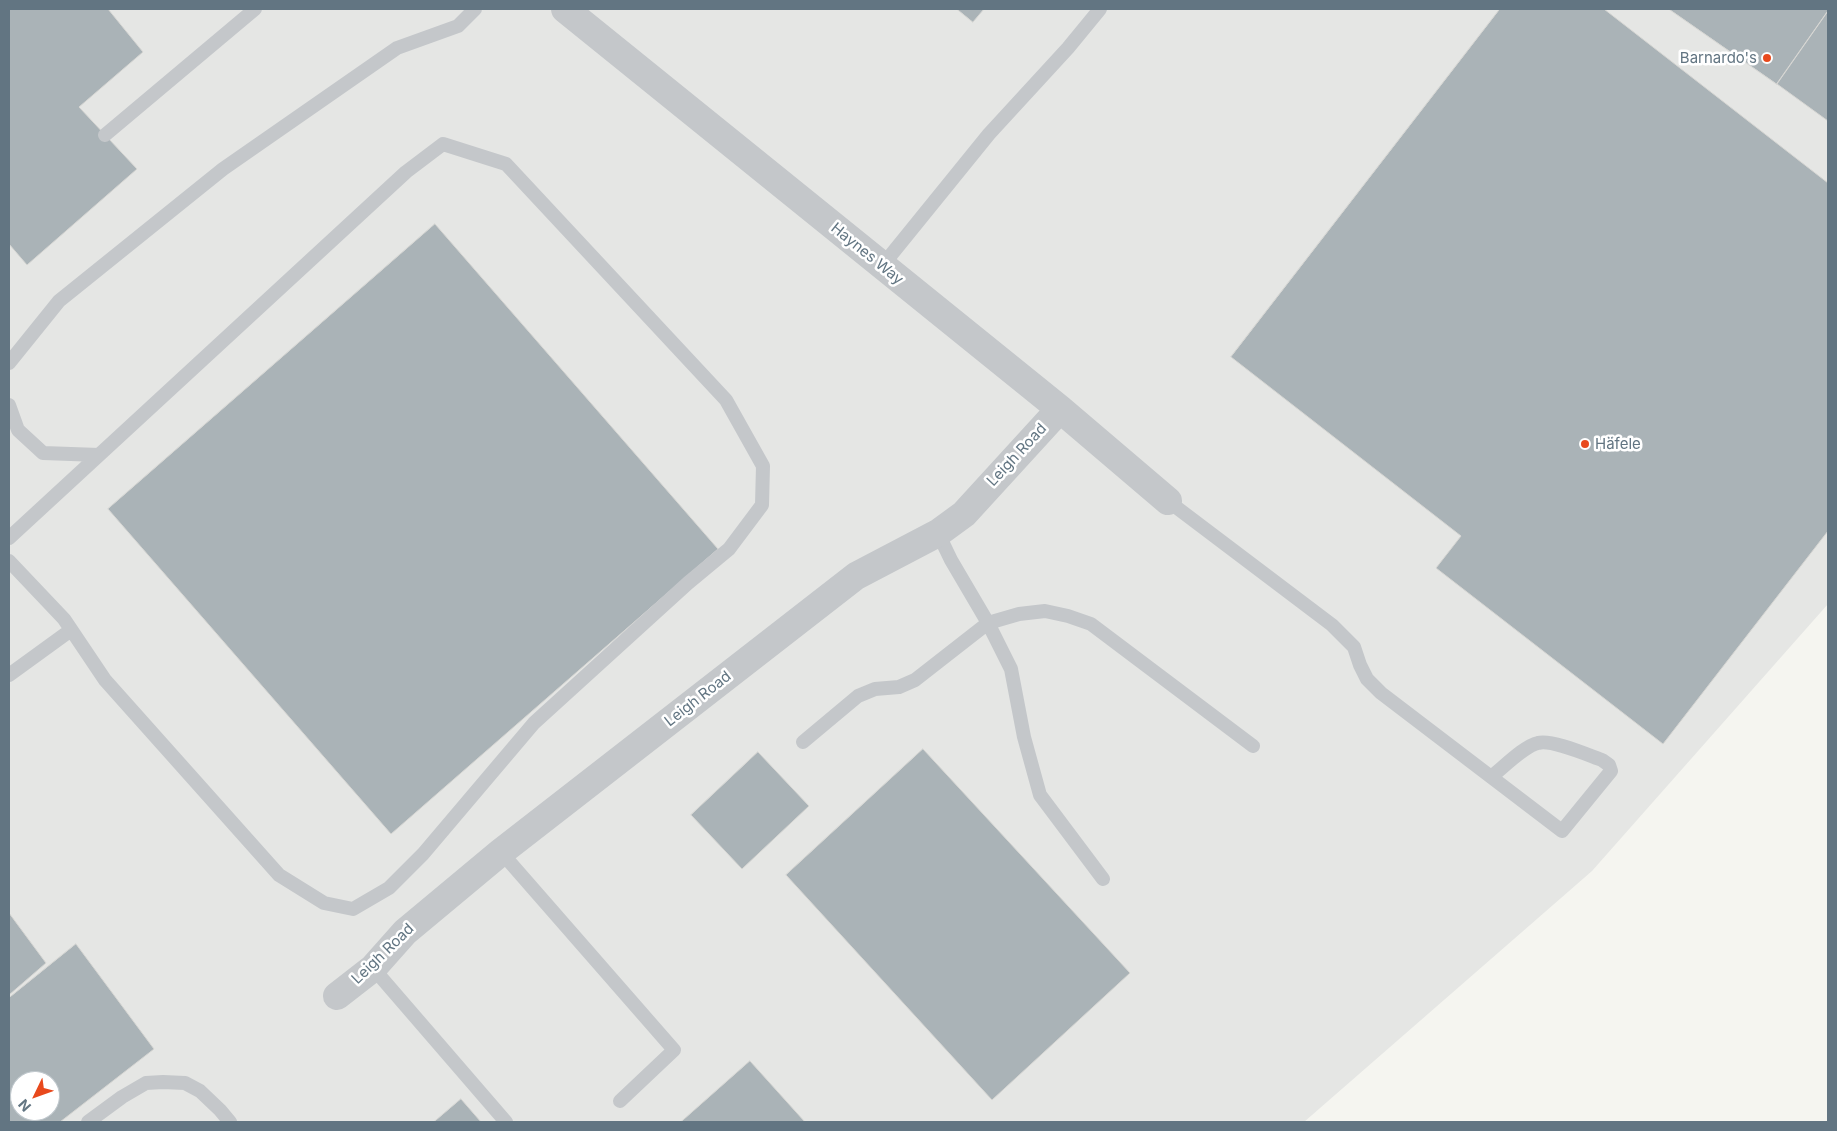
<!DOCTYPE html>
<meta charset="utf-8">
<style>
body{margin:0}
#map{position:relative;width:1837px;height:1131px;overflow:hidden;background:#f5f5f0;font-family:Inter,sans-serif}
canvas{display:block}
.frame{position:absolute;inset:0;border:10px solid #627582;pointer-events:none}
.north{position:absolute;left:10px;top:1071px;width:50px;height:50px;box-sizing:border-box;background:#fff;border:1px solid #c0c8cd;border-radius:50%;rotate:228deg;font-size:14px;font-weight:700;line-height:20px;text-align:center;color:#627582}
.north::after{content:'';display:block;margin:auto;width:18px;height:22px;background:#e8491d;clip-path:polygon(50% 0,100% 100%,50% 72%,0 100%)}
</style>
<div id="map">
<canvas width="1837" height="1131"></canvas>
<div class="frame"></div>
<div class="north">N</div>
</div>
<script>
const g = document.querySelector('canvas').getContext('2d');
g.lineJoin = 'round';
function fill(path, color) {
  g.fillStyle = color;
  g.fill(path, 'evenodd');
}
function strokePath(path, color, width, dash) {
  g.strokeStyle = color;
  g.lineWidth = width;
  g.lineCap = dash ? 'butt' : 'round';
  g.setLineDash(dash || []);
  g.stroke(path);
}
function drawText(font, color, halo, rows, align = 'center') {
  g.font = font + ' Inter,sans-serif';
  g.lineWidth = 5;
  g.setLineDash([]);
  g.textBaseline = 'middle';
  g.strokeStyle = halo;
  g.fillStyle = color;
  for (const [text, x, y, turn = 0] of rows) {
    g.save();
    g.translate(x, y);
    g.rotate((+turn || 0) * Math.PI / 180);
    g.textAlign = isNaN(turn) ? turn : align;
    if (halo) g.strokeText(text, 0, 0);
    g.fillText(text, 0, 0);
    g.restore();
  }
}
fill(new Path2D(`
 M9 9H1828V604L1592 871 1304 1122H9ZM20 1081H50V1111H20Z`), '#e5e6e4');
const building = new Path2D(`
 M9 9H108L143 52 79 107 137 169 27 265 9 244Z
 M957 9H984L973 22Z
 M1500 9H1604L1828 183V531L1663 744 1436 568 1461 536 1231 357Z
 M1669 9H1828V11L1777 84Z
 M1828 11V121L1777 84Z
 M435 224 718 549 391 834 108 509Z
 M923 749 1130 973 992 1100 786 875Z
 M758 752 809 806 742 869 691 815Z
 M9 913 46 963 9 995Z
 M76 944 154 1049 60 1122H9V998ZM20 1081H50V1111H20Z
 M750 1061 805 1122H681Z
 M461 1099 481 1122H434Z`);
fill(building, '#aab3b7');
strokePath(building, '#d6d6d3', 1);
strokePath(new Path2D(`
 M105 135 255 9
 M882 266 989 134 1068 48 1100 9
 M9 363 59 301 223 169 397 48 458 26 475 9
 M9 405 18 430 43 453 99 455
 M1168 501 1332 625 1354 647 1360 665 1367 679 1381 693 1562 831 1611 771 1609 765 1602 760C1588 755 1551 739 1538 743 1524 746 1504 767 1491 777
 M938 533 951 560 988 623 1011 669 1024 737 1040 795 1103 879
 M9 538 406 172 443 144 506 164 726 400 763 466 762 505 729 549 688 583 534 723 423 854 389 888 353 909 324 903 279 875 105 680 64 619 9 561
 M9 675 71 630
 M803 742 858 696 875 689 899 687 915 680 988 623 1019 614 1045 611 1068 616 1091 624 1253 746
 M501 852 674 1050 620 1101
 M373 968 506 1122
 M88 1122 122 1097 146 1083 163 1082 185 1083 200 1091 220 1110 230 1122`), '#c4c7ca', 14);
strokePath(new Path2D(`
 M565 9 1060 409 1168 501
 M337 996 373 968 405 932 501 852 856 576 938 533 964 514 1060 409`), '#c4c7ca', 28);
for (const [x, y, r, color] of [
 [1767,58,5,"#e8491d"],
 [1585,444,5,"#e8491d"]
]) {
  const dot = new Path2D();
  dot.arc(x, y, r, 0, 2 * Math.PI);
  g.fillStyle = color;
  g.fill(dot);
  strokePath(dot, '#fff', 2);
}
drawText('15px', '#627582', '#fff', [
 ["Barnardo's",1757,58],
 ["Häfele",1595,444,"left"]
], 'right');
drawText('15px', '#627582', '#fff', [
 ["Haynes Way",867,254,39],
 ["Leigh Road",1017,455,-47],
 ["Leigh Road",698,699,-38],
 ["Leigh Road",383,954,-44]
]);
</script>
